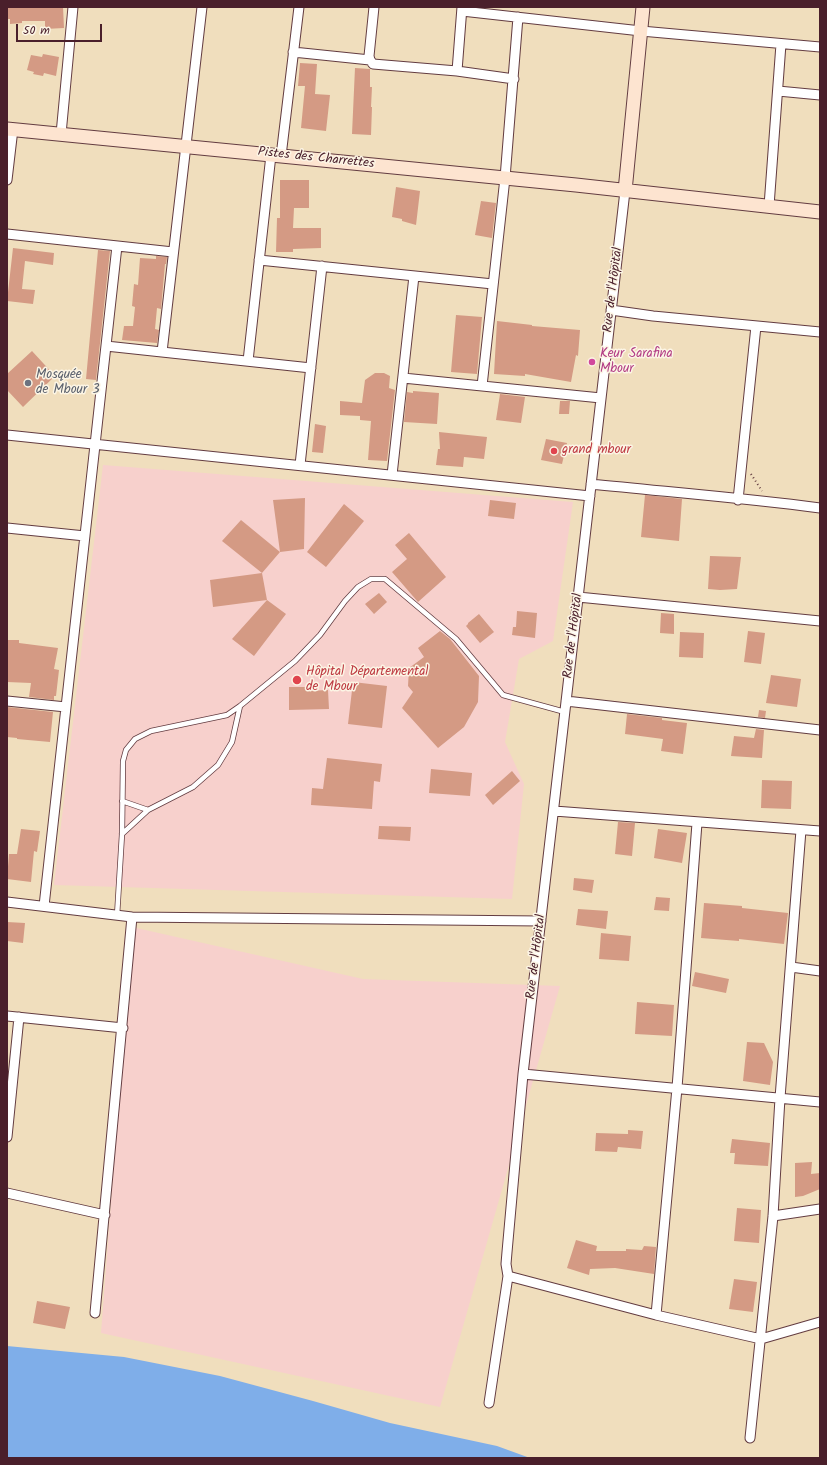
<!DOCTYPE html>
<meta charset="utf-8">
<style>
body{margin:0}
#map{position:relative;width:827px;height:1465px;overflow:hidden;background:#f0debd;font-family:Kalam,sans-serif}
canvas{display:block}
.frame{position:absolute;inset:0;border:8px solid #4a1f2b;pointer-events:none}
.scale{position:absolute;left:16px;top:24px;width:86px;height:18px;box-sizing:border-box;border:2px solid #4a1f2b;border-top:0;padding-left:5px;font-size:12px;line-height:14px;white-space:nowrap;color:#4a1f2b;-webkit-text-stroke:3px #fcf5e5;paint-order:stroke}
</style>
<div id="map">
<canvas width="827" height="1465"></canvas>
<div class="frame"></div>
<div class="scale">50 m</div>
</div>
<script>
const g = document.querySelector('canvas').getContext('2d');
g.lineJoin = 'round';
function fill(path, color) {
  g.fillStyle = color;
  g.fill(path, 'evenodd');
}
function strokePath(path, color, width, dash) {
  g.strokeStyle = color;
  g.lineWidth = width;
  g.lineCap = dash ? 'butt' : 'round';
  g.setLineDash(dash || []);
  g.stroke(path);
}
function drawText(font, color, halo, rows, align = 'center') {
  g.font = font + ' Kalam,sans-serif';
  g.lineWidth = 3;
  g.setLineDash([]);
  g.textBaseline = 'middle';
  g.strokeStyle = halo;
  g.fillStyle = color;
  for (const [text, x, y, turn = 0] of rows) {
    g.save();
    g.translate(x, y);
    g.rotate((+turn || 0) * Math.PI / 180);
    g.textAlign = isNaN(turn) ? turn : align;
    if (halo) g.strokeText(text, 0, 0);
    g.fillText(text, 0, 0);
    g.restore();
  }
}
fill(new Path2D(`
 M103 465 573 502 553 641 519 659 505 742 524 784 512 899 54 885Z
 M132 927 363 979 560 986 440 1407 101 1333Z`), '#f7d0cc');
fill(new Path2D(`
 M7 1346 124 1357 220 1376 313 1401 390 1423 497 1446 530 1458H7Z`), '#7faee9');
fill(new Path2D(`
 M7 7H63L64 28 45 29V21H22V23L10 24V19H7Z
 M43 54 59 57 56 76 44 73 43 76 33 74 34 72 27 70 31 55 42 57Z
 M300 63 317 64 315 94 330 95 326 131 301 128 305 86H298Z
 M355 68 370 69V87H372L371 107H372L371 135 352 134Z
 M280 180H309V208H294L293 228H321V248L293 249V252H276L277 218H280Z
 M396 187 420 191 416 225 402 221V219L392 217Z
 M481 201 496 203 492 238 475 235Z
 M13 248 54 253 53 265 25 261 22 289 35 290 33 304 7 301Z
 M98 250 110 251 96 380 86 379Z
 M156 256 167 257 166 264H165L161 309 157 308 155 329 159 330 157 343 122 340 124 326H133L135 307 132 306 134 284 138 285 140 258 156 259Z
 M456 315 482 317 477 374 451 372Z
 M497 321 532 325V326L580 330 578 356 576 355 571 382 525 374V376L494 374Z
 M32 351 55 376 23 407 7 390V374Z
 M375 373H384L390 376 389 388 395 390 387 461 368 460 371 421 360 420V416L340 415V401L362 403 365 380Z
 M413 391 439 393 437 424 404 422 407 392 413 393Z
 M500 394 525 397 521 423 496 420Z
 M560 401H570L569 414H559Z
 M315 424 326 426 323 453 312 452Z
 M439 432 487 437 484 459 464 457 463 467 436 465 438 449H440Z
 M546 439 567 443 562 464 541 460Z
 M645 495 682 499 679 541 641 537Z
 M305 498 304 549 280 552 273 500Z
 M490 500 516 503 514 519 488 516Z
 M344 504 364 521 326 567 307 552Z
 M241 520 280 552 262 573 222 541Z
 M409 533 446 577 418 602 392 572 407 559 395 545Z
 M710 556 741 557 737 589 720 590 708 589Z
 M262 573 267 600 213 607 210 580Z
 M379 593 387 602 374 614 365 604Z
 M267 600 286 614 254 656 232 639Z
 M517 611 537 613 535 638 512 635 513 627H516Z
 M661 613 674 614V634L660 633Z
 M479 614 494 632 480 643 466 626 468 624V623Z
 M440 631 450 639 479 676 478 702 464 727 438 748 402 708 413 692 408 686 409 668 424 657 418 648Z
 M748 631 765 633 761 664 744 662Z
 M680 632 704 633 703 658 679 657Z
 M7 640H19V643L58 648 54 669 59 670 56 696H54V700L29 697 31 683 7 682Z
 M771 675 801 679 797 707 766 703Z
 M353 682 387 686 382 728 348 724Z
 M289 687H307V691L328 690 329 709 289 710Z
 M7 707 53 712 50 742 17 739V738L7 737Z
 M759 710 766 711 765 718 758 717Z
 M627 714 662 718V720L687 723 683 754 661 751 663 739 625 734Z
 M756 729 764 730 762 758 731 756 734 736 754 738Z
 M327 758 382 764 380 782 374 781 372 809 311 805 312 788 323 789Z
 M431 769 472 773 470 796 429 793Z
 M512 771 520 781 493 805 485 795Z
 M762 780 792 781 791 809 761 808Z
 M618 822 635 823 632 856 615 854Z
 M379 826 411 827 410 841 378 839Z
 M21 829 40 831 37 852 34 851 31 882 7 879 9 854H17Z
 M658 829 687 833 682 863 654 858Z
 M574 878 594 880 592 893 573 890Z
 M656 897 670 898 669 911 654 910Z
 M704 903 742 906V908L788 913 784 944 739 939V941L701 938Z
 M578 909 608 911 606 929 576 925Z
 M7 922 25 923 23 943 7 941Z
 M601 933 631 936 629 961 599 959Z
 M695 972 729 979 726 993 692 986Z
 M637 1002 674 1005 672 1036 635 1034Z
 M747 1042 764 1043 773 1062 770 1085 743 1081Z
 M628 1130 643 1131 641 1149 618 1147 617 1152 595 1151 596 1133 628 1134Z
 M732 1139 770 1143 768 1166 734 1164 735 1153H730Z
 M812 1162 811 1174 820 1173V1189L803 1196 795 1197V1163Z
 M737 1208 761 1210 759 1243 734 1241Z
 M576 1240 597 1246 596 1251H626V1249L642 1250 644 1246 656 1247 654 1274 615 1268 590 1269 589 1275 567 1268Z
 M734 1279 757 1282 753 1312 729 1309Z
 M37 1301 70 1307 65 1329 33 1323Z`), '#d49a84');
const service = new Path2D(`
 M122 801 148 810
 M122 834 148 810 193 787 218 765 232 742 240 706
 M117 916 122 834 123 761 126 750 135 739 151 731 227 715 240 706 295 661 320 635 345 601 358 587 371 579H385L456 639 503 695 565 712`);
const minor = new Path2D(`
 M462 11 641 31 820 47
 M293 52 370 60 373 64 457 71 514 79
 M370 60 369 56 374 7
 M457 71 462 7
 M778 91 820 95
 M61 134 73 7
 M281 156 299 7
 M7 180 13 129
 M625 191 523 1074 507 1252 506 1264 508 1276 656 1315 761 1339 820 1322
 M769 206 781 44
 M7 234 173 252
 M259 260 493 284
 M611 310 653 316 820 332
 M106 346 311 368
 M162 352 202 7
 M248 361 271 155
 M403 378 601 398
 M482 386 505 178 518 17
 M7 435 590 496
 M300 465 322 266
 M392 475 414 276
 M591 484C668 492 744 498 820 508
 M738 500 756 326
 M7 528 85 536
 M578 597 820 621
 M7 701 66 707
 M566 701 820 730
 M554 811 820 831
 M7 902 132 917 541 921
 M44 906 117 246
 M791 967 820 971
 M7 1016 123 1028
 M523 1074 820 1102
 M7 1137 19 1017
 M7 1193 105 1215
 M773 1216 820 1209
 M95 1313 132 917
 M656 1315 677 1088 697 823
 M489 1403 508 1276
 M750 1438 773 1216 780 1098 801 830`);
const secondary = new Path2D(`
 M7 129 576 185 820 212
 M625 191 643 7`);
strokePath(service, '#633c41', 6);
strokePath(minor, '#633c41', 11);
strokePath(secondary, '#633c41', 15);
strokePath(new Path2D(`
 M751 474 762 491`), '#633c41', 2, [1, 3]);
strokePath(service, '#fff', 4.5);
strokePath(minor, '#fff', 9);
strokePath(secondary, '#fde4d0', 13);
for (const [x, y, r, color] of [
 [592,362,4,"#d1479c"],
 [28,383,4,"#6b7280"],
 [554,451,4,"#e0444e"],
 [297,680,5,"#e0444e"]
]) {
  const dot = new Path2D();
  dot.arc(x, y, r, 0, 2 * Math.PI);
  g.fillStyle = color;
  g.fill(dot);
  strokePath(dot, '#fcf5e5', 1.5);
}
drawText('13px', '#4a1f2b', '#fcf5e5', [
 ["Pistes des Charrettes",316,159,6],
 ["Rue de l'Hôpital",614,290,-83],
 ["Rue de l'Hôpital",574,636,-83],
 ["Rue de l'Hôpital",537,957,-83]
]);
drawText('13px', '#b23c85', '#fcf5e5', [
 ["Keur Sarafina",600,355],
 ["Mbour",600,370]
], 'left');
drawText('13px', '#5b616d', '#fcf5e5', [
 ["Mosquée",36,376],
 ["de Mbour 3",36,391]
], 'left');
drawText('13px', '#be3a42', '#fcf5e5', [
 ["grand mbour",562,451],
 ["Hôpital Départemental",306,673],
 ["de Mbour",306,688]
], 'left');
</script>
